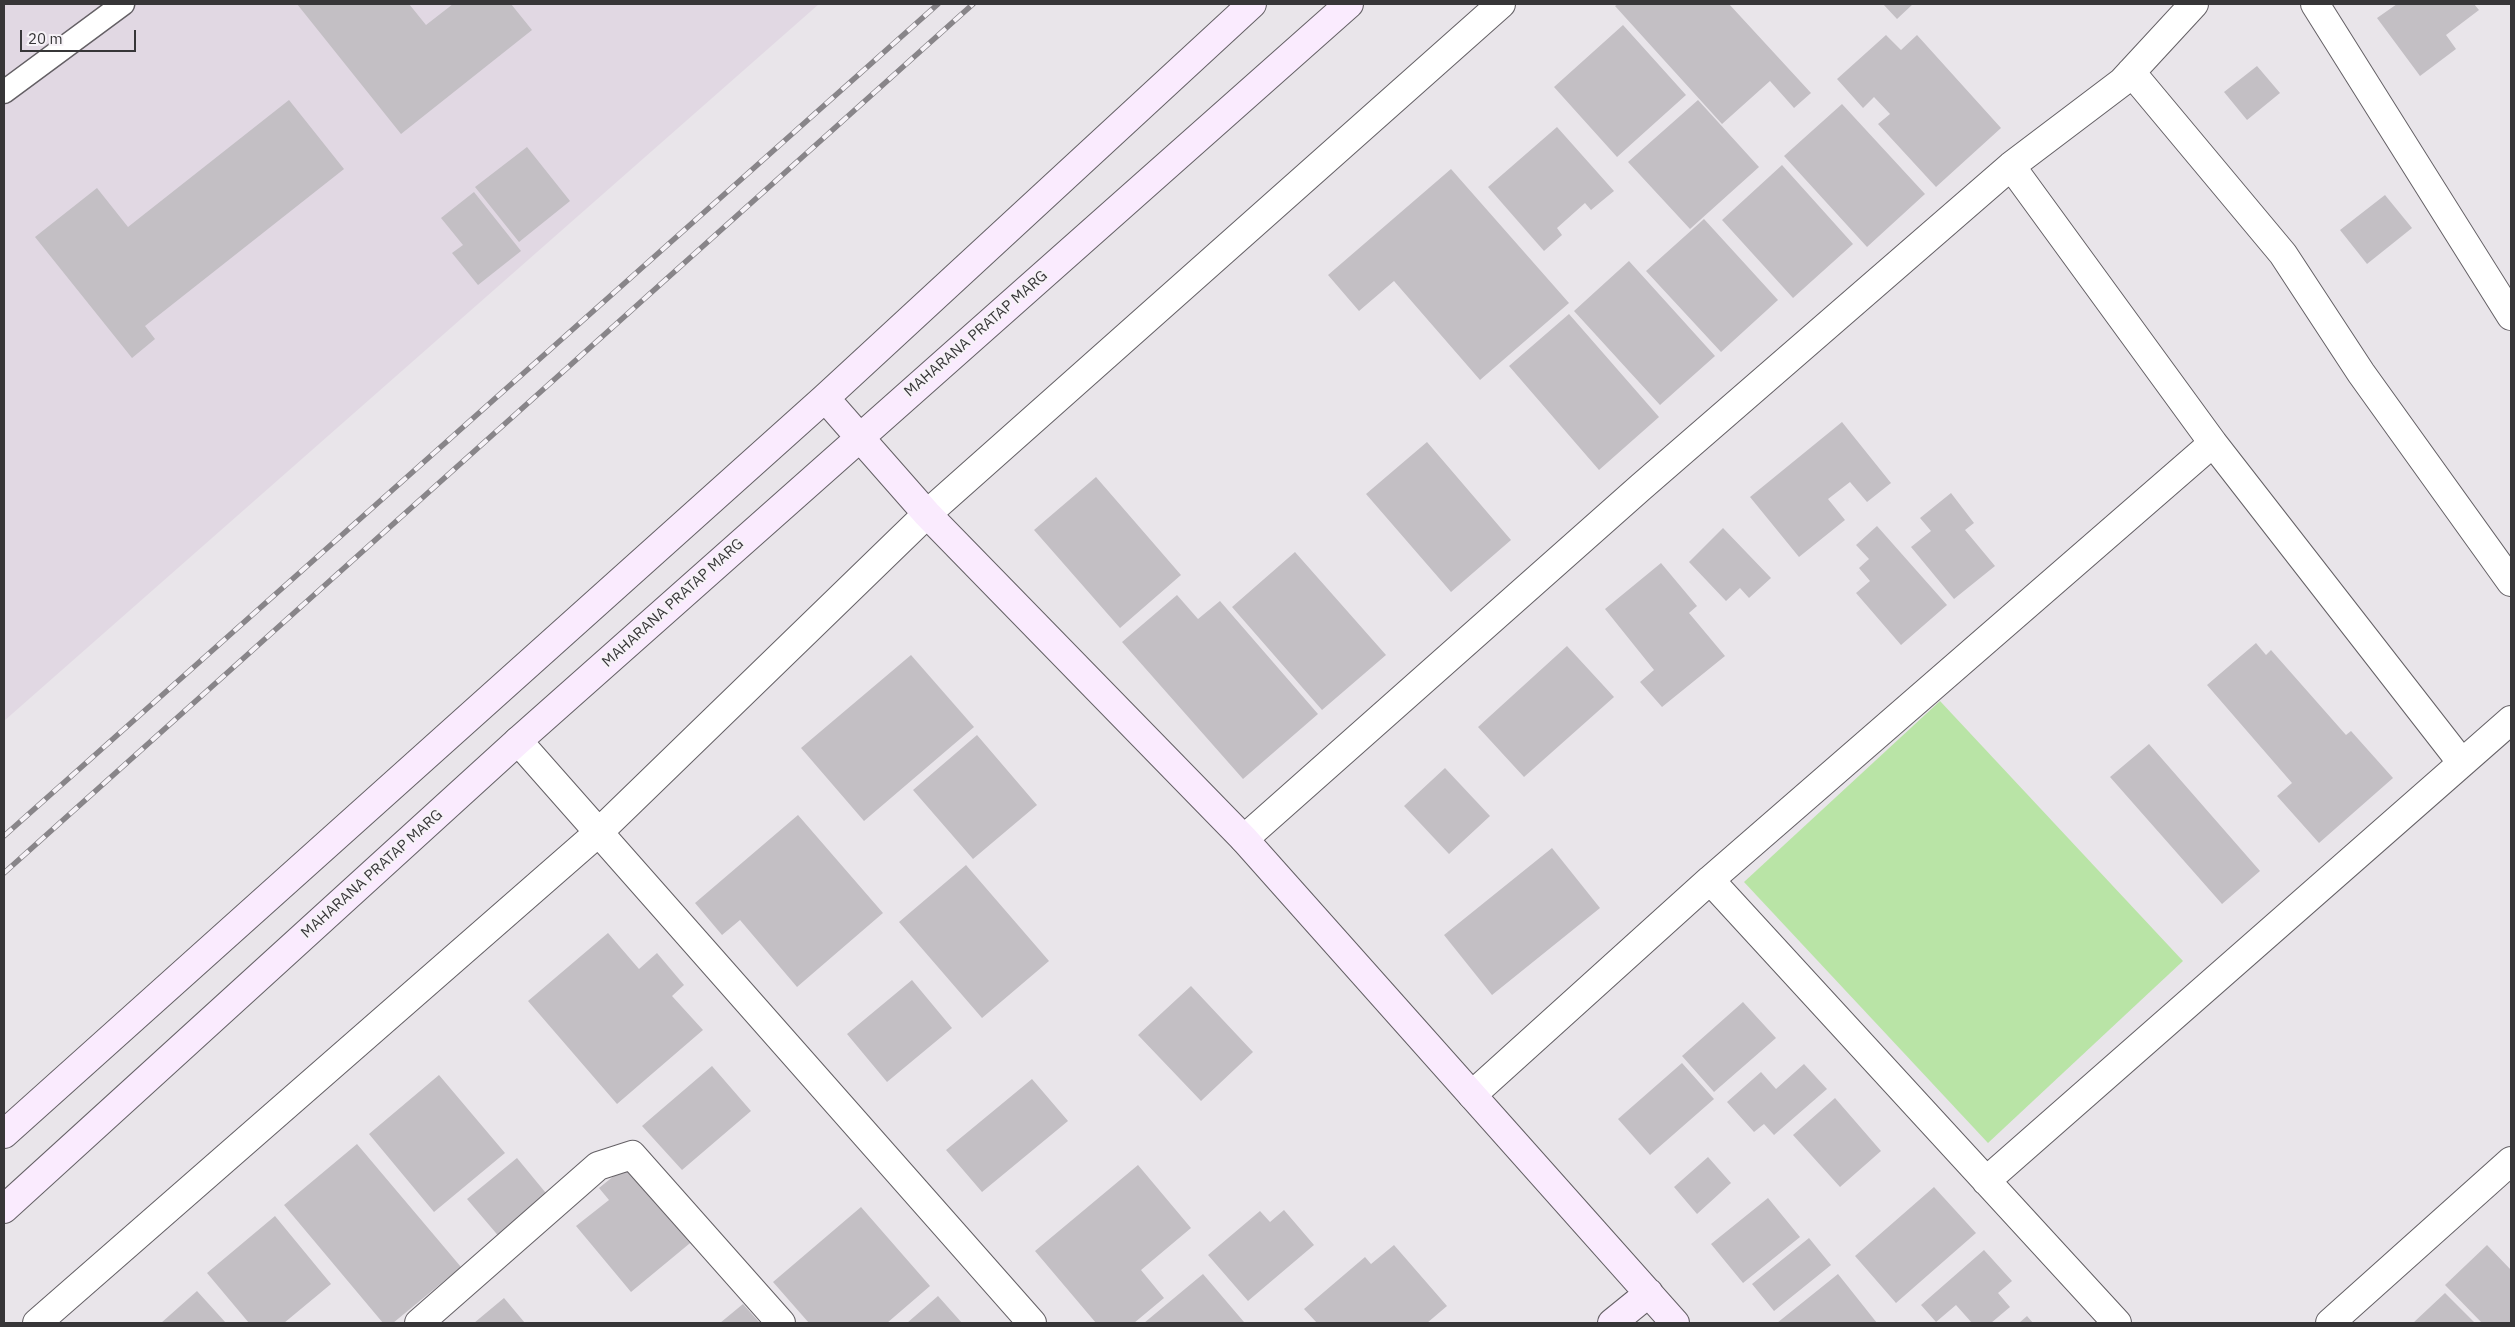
<!DOCTYPE html>
<style>
body{margin:0}
#map{position:relative;width:2515px;height:1327px;overflow:hidden;background:#e9e5ea;font-family:"IBM Plex Sans",sans-serif}
canvas{display:block}
.frame{position:absolute;inset:0;border:5px solid #373638;pointer-events:none}
.scale{position:absolute;left:20px;top:30px;width:116px;height:22px;box-sizing:border-box;border:2px solid #373638;border-top:0;padding-left:6px;font-size:15px;line-height:18px;white-space:nowrap;color:#373638;-webkit-text-stroke:4px #f6f2f7;paint-order:stroke}
</style>
<div id="map">
<canvas width="2515" height="1327"></canvas>
<div class="frame"></div>
<div class="scale">20 m</div>
</div>
<script>
const g = document.querySelector('canvas').getContext('2d');
g.lineJoin = 'round';
function fill(path, color) {
  g.fillStyle = color;
  g.fill(path, 'evenodd');
}
function strokePath(path, color, width, dash) {
  g.strokeStyle = color;
  g.lineWidth = width;
  g.lineCap = dash ? 'butt' : 'round';
  g.setLineDash(dash || []);
  g.stroke(path);
}
function drawText(font, color, halo, rows, align = 'center') {
  g.font = font + ' "IBM Plex Sans",sans-serif';
  g.lineWidth = 4;
  g.setLineDash([]);
  g.textBaseline = 'middle';
  g.strokeStyle = halo;
  g.fillStyle = color;
  for (const [text, x, y, turn = 0] of rows) {
    g.save();
    g.translate(x, y);
    g.rotate((+turn || 0) * Math.PI / 180);
    g.textAlign = isNaN(turn) ? turn : align;
    if (halo) g.strokeText(text, 0, 0);
    g.fillText(text, 0, 0);
    g.restore();
  }
}
fill(new Path2D(`
 M4 4H819L4 721Z`), '#e1d8e3');
fill(new Path2D(`
 M1940 701 2183 961 1988 1143 1744 882Z`), '#b9e4a6');
fill(new Path2D(`
 M297 4H409L426 25 453 4H511L532 30 401 134Z
 M1618 4H1729L1811 93 1794 108 1770 81 1722 124 1615 6Z
 M1883 4H1913L1897 19Z
 M2397 4H2474L2479 10 2446 35 2456 49 2420 76 2377 18Z
 M1623 25 1686 95 1617 157 1554 87Z
 M1886 35 1901 50 1917 35 2001 128 1936 187 1878 124 1890 114 1874 97 1863 108 1837 79Z
 M2257 66 2280 93 2247 120 2224 92Z
 M289 100 344 169 145 326 155 339 132 358 35 237 97 188 128 227Z
 M1698 100 1759 167 1690 229 1628 162Z
 M1842 104 1925 194 1867 247 1784 156Z
 M1557 127 1614 191 1591 210 1585 203 1557 228 1562 235 1544 251 1488 187Z
 M527 147 570 201 519 242 475 187Z
 M1782 165 1853 244 1793 298 1722 220Z
 M1451 169 1569 303 1480 380 1394 281 1359 311 1328 275Z
 M474 192 521 251 478 285 452 253 463 245 441 218Z
 M2385 195 2412 228 2367 264 2340 230Z
 M1704 219 1778 300 1721 352 1646 271Z
 M1629 261 1715 356 1660 405 1574 311Z
 M1569 314 1659 417 1599 470 1509 366Z
 M1842 422 1891 483 1867 502 1850 482 1828 499 1845 520 1799 557 1750 497Z
 M1427 442 1511 540 1451 592 1366 494Z
 M1096 477 1181 575 1120 628 1034 530Z
 M1951 493 1974 523 1965 530 1995 566 1954 599 1911 547 1931 531 1920 518Z
 M1877 526 1947 605 1901 645 1856 593 1870 581 1859 568 1869 559 1856 545Z
 M1723 528 1771 578 1749 598 1740 588 1726 601 1689 562Z
 M1295 552 1386 655 1322 710 1232 607Z
 M1661 563 1697 606 1689 613 1725 656 1662 707 1640 682 1654 670 1605 609Z
 M1177 595 1198 619 1220 601 1318 714 1243 779 1122 642Z
 M2256 643 2266 655 2271 650 2346 735 2351 731 2393 778 2319 843 2277 796 2292 783 2207 685Z
 M1567 646 1614 697 1524 777 1478 727Z
 M911 655 974 727 864 821 801 748Z
 M977 735 1037 805 973 859 913 790Z
 M2149 744 2260 871 2222 904 2110 777Z
 M1445 768 1490 816 1449 854 1404 806Z
 M798 815 883 913 797 987 740 920 722 935 695 903Z
 M1552 848 1600 908 1492 995 1444 935Z
 M966 865 1049 961 982 1018 899 922Z
 M608 933 639 969 657 953 684 985 672 996 703 1030 617 1104 528 1001Z
 M912 980 952 1028 887 1082 847 1034Z
 M1191 986 1253 1052 1201 1101 1138 1035Z
 M1743 1002 1776 1038 1714 1092 1682 1056Z
 M1682 1063 1714 1099 1650 1155 1618 1119Z
 M1804 1064 1827 1089 1774 1135 1764 1124 1754 1132 1727 1102 1761 1072 1776 1089Z
 M712 1066 751 1111 682 1170 642 1126Z
 M439 1075 505 1153 434 1212 369 1134Z
 M1032 1079 1068 1121 982 1192 946 1150Z
 M1835 1098 1881 1151 1840 1187 1793 1135Z
 M357 1144 461 1267 393 1323H383L284 1205Z
 M1708 1157 1731 1183 1697 1214 1674 1187Z
 M517 1158 550 1198 501 1239 467 1199Z
 M631 1162 695 1239 631 1292 576 1226 609 1200 599 1188Z
 M1138 1165 1191 1228 1141 1270 1164 1298 1134 1323H1096L1035 1251Z
 M1934 1187 1976 1233 1896 1303 1855 1256Z
 M1768 1198 1800 1237 1743 1283 1711 1244Z
 M861 1207 930 1286 887 1323H809L773 1282Z
 M1284 1210 1314 1245 1248 1301 1208 1255 1260 1211 1270 1222Z
 M275 1216 331 1284 284 1323H249L207 1273Z
 M1809 1238 1831 1265 1774 1311 1752 1284Z
 M1394 1245 1447 1306 1427 1323H1317L1304 1309 1365 1257 1371 1264Z
 M2487 1245 2511 1270V1323H2482L2445 1285Z
 M1984 1250 2012 1281 1998 1293 2010 1307 1991 1323H1972L1956 1305 1936 1322 1921 1305Z
 M1203 1274 1244 1322 1144 1323Z
 M1838 1274 1877 1323H1777Z
 M197 1291 226 1323H161Z
 M2445 1293 2475 1323H2413Z
 M938 1296 962 1323H907Z
 M504 1298 525 1323H474Z
 M743 1304 760 1323H720Z
 M2027 1316 2033 1323H2019Z`), '#c3bfc4');
const lane = new Path2D(`
 M4 92 123 4`);
const street = new Path2D(`
 M2315 4 2511 316
 M2131 72 2283 254 2361 373 2511 582
 M2011 166 2213 443 2462 763
 M518 741 1032 1323
 M1244 839 1641 487 2011 166 2122 82 2194 4
 M1472 1095 1710 880
 M1986 1181 2511 720
 M37 1323 599 832 927 514 1501 4
 M419 1323 598 1166 632 1155 781 1323
 M2117 1323 1710 880 2213 443
 M2330 1323 2511 1161`);
const secondary = new Path2D(`
 M825 398 927 514 1244 839 1675 1323
 M4 1134 825 398 1252 4
 M4 1209 518 741 1349 4
 M1612 1323 1649 1293`);
strokePath(lane, '#646065', 25);
strokePath(street, '#646065', 30);
strokePath(secondary, '#646065', 30);
strokePath(lane, '#fff', 22);
strokePath(street, '#fff', 28);
strokePath(secondary, '#faebfe', 28);
const rail = new Path2D(`
 M4 836 938 4
 M4 873 973 4`);
strokePath(rail, '#888589', 5.5);
strokePath(rail, '#f6f2f7', 4, [11]);
drawText('15px', '#373638', '#f6f2f7', [
 ["MAHARANA PRATAP MARG",976,334,-41],
 ["MAHARANA PRATAP MARG",673,603,-42],
 ["MAHARANA PRATAP MARG",372,874,-42]
]);
</script>
